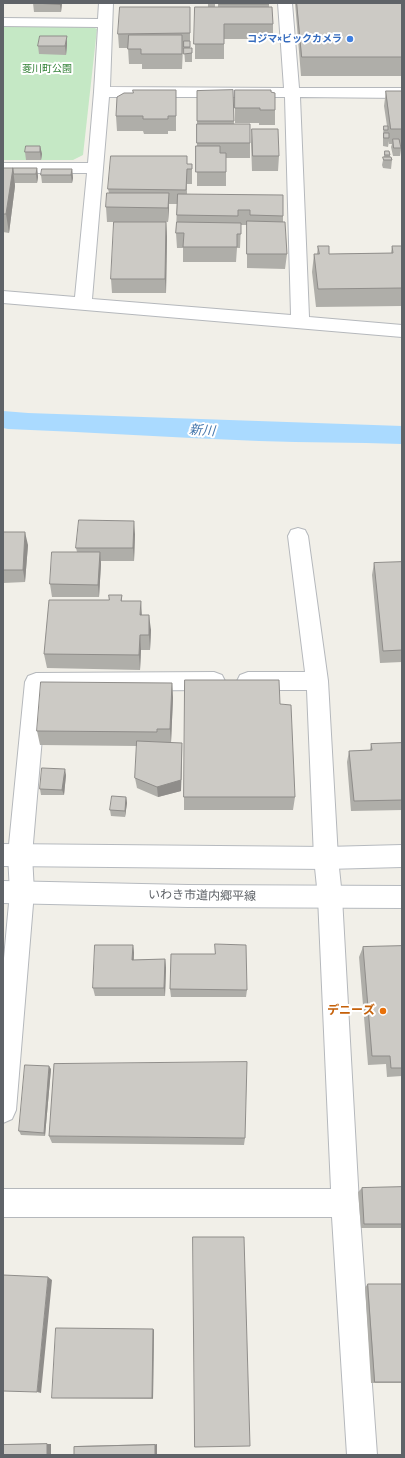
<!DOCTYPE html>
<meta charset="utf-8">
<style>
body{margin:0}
#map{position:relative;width:405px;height:1458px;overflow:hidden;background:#f1efe8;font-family:"Fira Sans Condensed",sans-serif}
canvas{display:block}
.frame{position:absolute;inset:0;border:4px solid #5f6368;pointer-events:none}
</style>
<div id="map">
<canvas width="405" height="1458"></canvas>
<div class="frame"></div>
</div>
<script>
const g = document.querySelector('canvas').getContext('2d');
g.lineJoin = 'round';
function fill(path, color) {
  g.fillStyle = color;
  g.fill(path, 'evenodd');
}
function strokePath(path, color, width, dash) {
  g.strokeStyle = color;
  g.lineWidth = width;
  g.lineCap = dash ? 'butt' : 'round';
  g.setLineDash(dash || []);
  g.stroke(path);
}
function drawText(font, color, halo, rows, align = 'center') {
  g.font = font + ' "Fira Sans Condensed","Noto Sans JP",sans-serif';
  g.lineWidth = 4;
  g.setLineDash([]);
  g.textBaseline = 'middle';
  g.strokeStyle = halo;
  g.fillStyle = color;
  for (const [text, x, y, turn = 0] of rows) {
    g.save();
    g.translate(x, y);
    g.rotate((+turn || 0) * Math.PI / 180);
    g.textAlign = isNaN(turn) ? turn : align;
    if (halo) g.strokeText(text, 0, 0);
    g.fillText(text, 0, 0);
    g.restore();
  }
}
fill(new Path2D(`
 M86 24 97 29 83 155 73 160H3V25Z`), '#c5e8c5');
fill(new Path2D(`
 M3 411 28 413 402 426V444C354 442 307 443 259 441 175 438 92 432 8 429L3 428Z`), '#aadaff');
const street = new Path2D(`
 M99 3H113L110 87 284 88 278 3H292L299 88H402V98L300 97 309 317 402 325V337L3 303V291L75 297 87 173H3V163H88L94 92 98 27 3 26V18L98 19ZM109 97H285L291 315 92 299Z
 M298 528 305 530 308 536 328 681 338 858 342 897 359 1203 377 1455H347L332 1217H3V1189H331L318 897 314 858 307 690H248L240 687 237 681 240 675 248 672H305L288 536 291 530Z
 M214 672 222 675 225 681 222 687 214 690 46 691 32 855 34 892 16 1110 12 1119 3 1123V969L10 892 8 855 25 682 28 676 36 673Z`);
const secondary = new Path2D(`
 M3 844 326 847 402 845V867L326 869 3 866Z
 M3 881 188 885 402 886V908L188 907 3 903Z`);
strokePath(street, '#b5b8bc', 2);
strokePath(secondary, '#b6babf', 2);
fill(street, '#fff');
fill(secondary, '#fff');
fill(new Path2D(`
 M33 3H62L61 12H34Z
 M208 3H215V7H218V3H269V7L273 24V39H224V59H195V7H208Z
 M295 3H402V76H301Z
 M190 7V48H192V62H185L184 48H183L182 69H142V64H129L128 48H119L118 34Z
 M67 45 66 55 39 54 38 46Z
 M176 90V131H168V134H144L143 131H117L116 116 133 93Z
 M233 90 234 124 250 143V158H226V186H197V91Z
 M235 90 271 92 275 110V125H259V123H235Z
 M386 91H402V159L401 150 400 156H393L391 147 392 144H389V141L388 147 383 146V134L384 126H387L384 106Z
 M252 129 279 156 278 171H252L251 143Z
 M40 146 42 154 41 160H26L25 152Z
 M385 151 390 155V157L392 160 391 169 383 168 382 165Z
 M187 164H192V184H187V194L283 216V222L287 254 285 269 247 268V225H241L240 248H237L236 262H183V248H177L176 233 177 204H169L168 222H166L167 237 166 293H112L111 279 129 222H107L106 207 109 193 108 189Z
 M3 168H37L38 177 37 183H15V186L9 233 3 232Z
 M72 169 73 178 72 183H42L41 175Z
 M318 246 329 254 391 253 392 246H402V306L316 307 312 272 314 254H317Z
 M3 532 28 545 25 582 3 583Z
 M135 534 134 561H101V564L99 597H52L50 584 77 552 76 548Z
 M402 562V662L380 663 372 575 374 563Z
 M122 595V601L142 615 151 630 150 650H141L140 670 47 668 44 654Z
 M172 683 173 698 171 742 182 754 181 791 158 797 137 788 135 778 137 746 40 745 37 731Z
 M280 704 295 797 293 810H184V797Z
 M402 743V810L351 811 347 762 349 751 370 750 371 744Z
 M66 775 64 795H41L40 789Z
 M126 797 127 803 125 817 111 816 110 810Z
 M133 945 134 953V960L165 959 166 968 165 996H95L93 988Z
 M402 946V1076L387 1077 386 1064 368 1065 359 957 363 947Z
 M215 954 247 990 246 997H171L170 989Z
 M51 1069 45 1136 21 1135 19 1131Z
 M49 1136 245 1138 244 1145 52 1143Z
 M402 1187V1228H361L358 1192 362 1188Z
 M368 1284H402V1383H371L365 1287Z
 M153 1329 154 1330 153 1399 52 1398Z
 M3 1444H51V1455H3Z
 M157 1444V1455L74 1447 77 1446Z`), '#afaea9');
fill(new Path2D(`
 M60 3H62L61 12 60 4Z
 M67 36V45L66 55 65 46Z
 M40 146 42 154 41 160 40 152Z
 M13 168 15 186 9 233 6 214Z
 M37 168 38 177 37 183 36 174Z
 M72 169 73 178 72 183 71 175Z
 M169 193V208L168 222V208Z
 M166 222 167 237 166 293 165 279Z
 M134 521 135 534 134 561 133 548Z
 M25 532 28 545 25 582 23 570Z
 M100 552 101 564 99 597 98 585Z
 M141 601 142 617 140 615Z
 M149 615 151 630 150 650 149 635Z
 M140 635 141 650 140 670 139 655Z
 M172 683 173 698 171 743 170 729Z
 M182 743V754L181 791 158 797 157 787Z
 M65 769 66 775 64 795 62 790Z
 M126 797 127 803 125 817V811Z
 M133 945 134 953 133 968 132 960Z
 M165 959 166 968 165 996 164 988Z
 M49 1066 51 1069 45 1136 44 1133Z
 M48 1277 52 1280 41 1393 37 1392Z
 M153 1329 154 1330 153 1399 152 1398Z
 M47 1444H51V1455H47Z
 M157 1444V1455H155V1445Z`), '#8f8d8a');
const building = new Path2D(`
 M33 3H60V4Z
 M219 3H269V4H219Z
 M297 3H402V57H302Z
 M120 7H190V33L118 34Z
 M195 7H272L273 24H224V44H194Z
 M129 35H182V54H141V49H128Z
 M40 36H67L65 46H38Z
 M184 41H190V47H184Z
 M184 48H192V53L184 54Z
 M133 90H176V116H168V119H143V116H116L117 97 124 93H133Z
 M233 90 234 121H197V91Z
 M235 90H271V92L275 93V110H260V108H235Z
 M386 91H402V129H391Z
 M197 124H250V143H197Z
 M384 126H388V130H384Z
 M252 129H278L279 156H253Z
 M384 133H389V138H384Z
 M393 139H399L401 148H394Z
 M26 146H40V152H25Z
 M196 146H220V153H226V172H196Z
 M385 151H389L390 155H385Z
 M111 156H187V164H192V169H187L186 190 108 189Z
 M383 157H391L392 160H384Z
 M3 168H13L6 214H3Z
 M13 168H37L36 174H14Z
 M42 169H72L71 175H41Z
 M107 193H169L168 208 106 207Z
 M178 194 283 195V216L250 215V210H238V216L177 215Z
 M247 221 285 222 287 254H247Z
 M114 222H166L165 279H111Z
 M177 222 241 223V234H237V247H183L184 233H176Z
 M318 246H329V254L393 253 392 246H402V288L318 289 314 254H319Z
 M79 520 134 521 133 548H76Z
 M3 532H25L23 570H3Z
 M52 552H100L98 585 50 584Z
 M402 562V650L383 651 374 563Z
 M109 595H122L121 601H141L140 615H149V635H140L139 655 44 654 49 600H109Z
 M185 680H279L280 704 291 705 295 797H184Z
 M41 682 172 683 170 729H157V732L37 731Z
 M137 741 182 743 181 780 157 787 135 778Z
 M402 743V800L354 801 349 751 372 750 371 744Z
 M42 768 65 769 62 790 40 789Z
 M112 796 126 797 125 811 110 810Z
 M215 944 246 945 247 990 170 989 171 954H215Z
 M95 945H133L132 960 165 959 164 988H93Z
 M402 946V1068H391L390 1056H372L363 947Z
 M247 1062 245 1138 49 1136 54 1064Z
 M25 1065 49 1066 44 1133 19 1131Z
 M402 1187V1224H364L362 1188Z
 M193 1237H244L250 1446 195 1447Z
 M3 1275 48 1277 37 1392 3 1391Z
 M368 1284H402V1382H375Z
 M56 1328 153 1329 152 1398H52Z
 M47 1444V1455H3V1445Z
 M155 1445V1455H74V1447Z`);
fill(building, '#cccac5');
strokePath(building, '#8f8d8a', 1);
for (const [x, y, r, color] of [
 [350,39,4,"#3f7fe0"],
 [383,1011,4,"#e8710a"]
]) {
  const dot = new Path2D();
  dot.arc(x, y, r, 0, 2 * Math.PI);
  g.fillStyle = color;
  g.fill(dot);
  strokePath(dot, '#fff', 1.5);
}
drawText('bold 10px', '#366cbe', '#fff', [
 ["コジマ×ビックカメラ",342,39]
], 'right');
drawText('10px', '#348238', '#fff', [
 ["菱川町公園",47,69]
]);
drawText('12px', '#5f6368', '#fff', [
 ["いわき市道内郷平線",202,896,1]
]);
drawText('bold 12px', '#c56008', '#fff', [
 ["デニーズ",375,1011]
], 'right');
drawText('italic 13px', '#4174aa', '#fff', [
 ["新川",202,431,4]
]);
</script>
